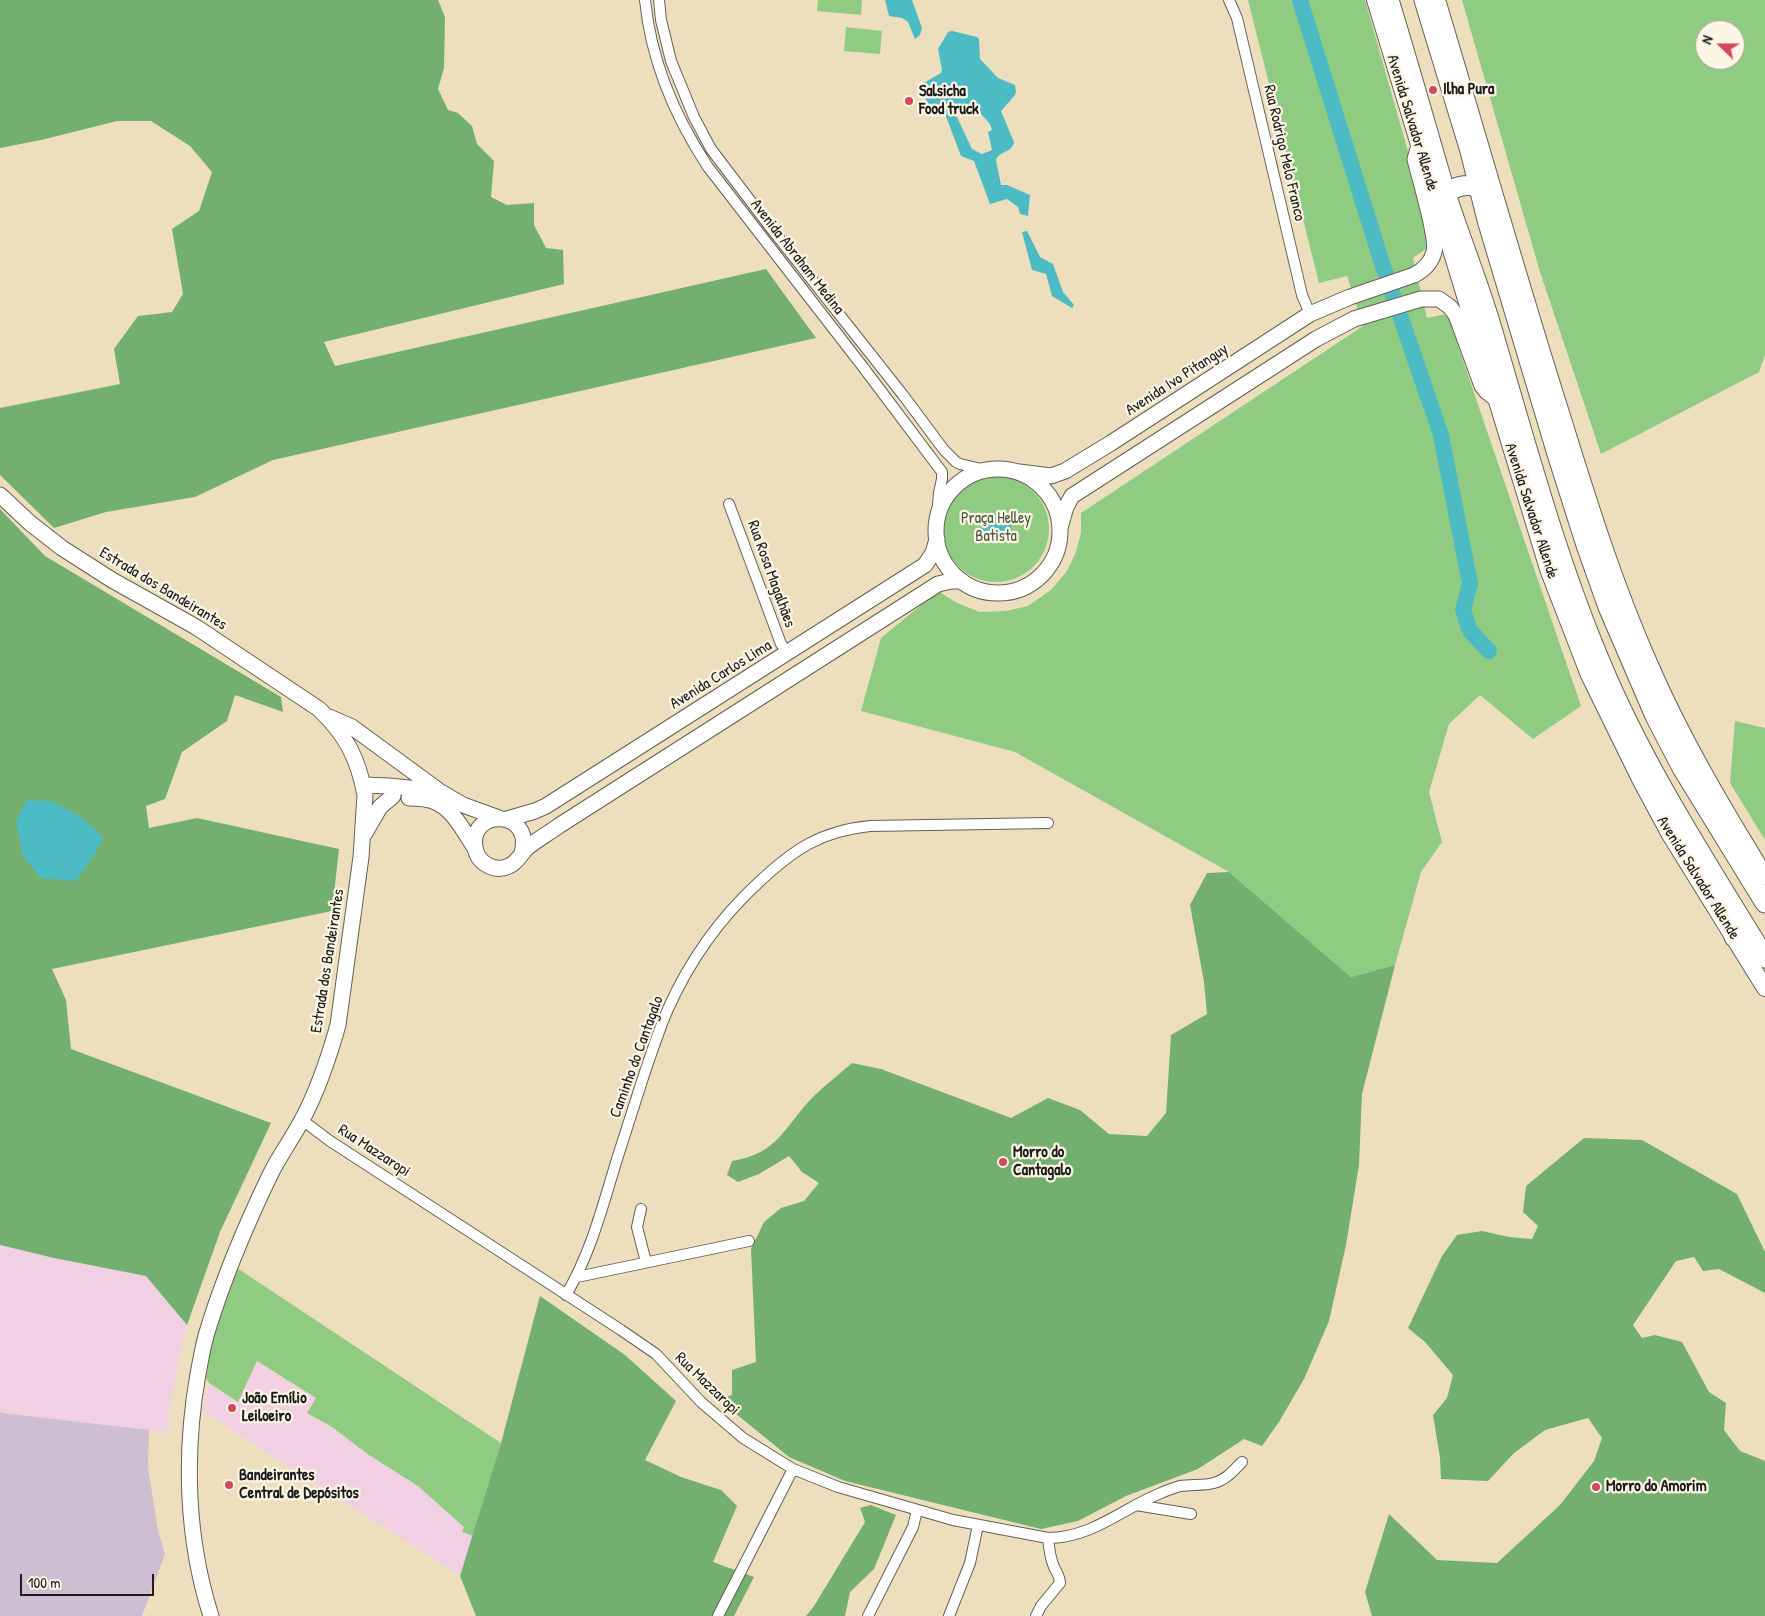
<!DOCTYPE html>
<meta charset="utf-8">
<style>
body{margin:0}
#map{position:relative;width:1765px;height:1616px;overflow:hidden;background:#eddfbd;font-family:"Patrick Hand",sans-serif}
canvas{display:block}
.north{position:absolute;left:1695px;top:20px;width:50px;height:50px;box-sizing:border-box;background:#fcf5e5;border:1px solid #a29e95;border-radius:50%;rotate:292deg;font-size:14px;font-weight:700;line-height:20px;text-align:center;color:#1c1c1c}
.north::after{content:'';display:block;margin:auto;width:18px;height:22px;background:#d1495b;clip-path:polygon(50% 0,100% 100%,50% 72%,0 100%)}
.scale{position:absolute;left:20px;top:1574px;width:134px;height:22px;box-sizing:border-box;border:2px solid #1c1c1c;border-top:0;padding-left:6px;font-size:15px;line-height:18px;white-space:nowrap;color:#1c1c1c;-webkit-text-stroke:4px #fcf5e5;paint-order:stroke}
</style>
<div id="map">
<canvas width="1765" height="1616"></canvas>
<div class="north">N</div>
<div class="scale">100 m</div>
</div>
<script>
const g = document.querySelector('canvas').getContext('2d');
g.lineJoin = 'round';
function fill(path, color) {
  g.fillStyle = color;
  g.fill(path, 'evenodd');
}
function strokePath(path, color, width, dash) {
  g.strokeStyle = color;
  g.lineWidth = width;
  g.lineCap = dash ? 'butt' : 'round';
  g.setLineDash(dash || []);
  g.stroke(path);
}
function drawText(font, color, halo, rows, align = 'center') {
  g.font = font + ' "Patrick Hand",sans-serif';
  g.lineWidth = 4.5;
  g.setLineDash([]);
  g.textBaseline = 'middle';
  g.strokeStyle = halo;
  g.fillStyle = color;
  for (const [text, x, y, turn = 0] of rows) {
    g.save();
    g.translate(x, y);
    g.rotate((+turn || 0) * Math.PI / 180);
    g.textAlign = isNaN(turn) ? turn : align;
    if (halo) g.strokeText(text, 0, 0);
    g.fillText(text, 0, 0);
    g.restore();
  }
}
fill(new Path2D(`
 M0 1245 54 1258 146 1276 187 1325 180 1351 166 1433 2 1413 0 1411Z
 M257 1361 316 1398 307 1413 332 1427 369 1455 418 1486 464 1527 462 1532 473 1536 460 1576 378 1523 336 1498 203 1411 209 1383 238 1402Z`), '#f1d0e3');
fill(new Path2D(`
 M0 1411 2 1413 149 1430 148 1467 158 1531 165 1554 142 1616H0Z`), '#cebed1');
fill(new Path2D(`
 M818 0H862L861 15 817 11Z
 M1248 0H1365L1432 236 1427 248 1413 258 1427 318 1447 314 1581 706 1533 739 1480 695 1449 724 1429 792 1442 842 1421 872 1395 965 1351 977 1229 872 1015 752 861 711 881 638 938 591 957 603 980 612 1006 611 1028 606 1051 590 1067 571 1076 552 1081 533V513L1363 326 1347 276 1319 283Z
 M1462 0H1765V355L1759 372 1601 454 1540 272ZM1705 30H1735V60H1705Z
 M846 27 882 31 880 54 844 51Z
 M943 529a53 53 0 1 1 106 0a53 53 0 1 1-106 0Z
 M1735 721 1765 728V840L1730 783Z
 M237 1268 501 1443 473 1536 462 1532 464 1527 418 1486 369 1455 332 1427 307 1413 316 1398 257 1361 238 1402 209 1383 204 1373 210 1340Z`), '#8fcc82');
fill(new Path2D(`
 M0 0H438L445 17 444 68 438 89 448 110 458 113 472 126 477 144 494 161 491 197 507 205 534 203V225L546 248 563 250 564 284 324 342 335 366 766 269 816 338 273 460 195 497 106 512 54 528 0 475V408L120 384 114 349 138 316 172 312 183 294 172 229 199 211 212 172 190 146 151 121H117L41 140 0 148Z
 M0 509 45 556 281 697 283 712 235 695 227 721 182 752 165 799 146 806 149 828 197 818 339 849 332 911 52 969 66 1000 71 1049 271 1123 220 1232 187 1325 146 1276 54 1258 0 1245Z
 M1229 872 1351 977 1395 965 1362 1094 1359 1165 1346 1245 1329 1321 1304 1379 1279 1422 1262 1446 1244 1439 1198 1469 1126 1496 1078 1521 1041 1529 845 1481 789 1457 719 1400 732 1395V1370L756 1362 751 1249 764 1222 781 1208 804 1201 819 1183 802 1172 789 1156 759 1174 738 1182 727 1175 732 1161C780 1153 784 1126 814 1096 826 1084 840 1074 852 1063L881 1069 1011 1118 1048 1098 1080 1110 1109 1134 1147 1136 1166 1113 1171 1035 1207 1014 1204 982 1190 905 1207 873Z
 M1584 1138 1642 1140 1737 1194 1765 1252V1293L1719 1269 1703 1271 1694 1257 1676 1261 1633 1325 1642 1338 1655 1335 1682 1342 1709 1392 1726 1403 1724 1430 1740 1451 1765 1461V1616H1372L1365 1592 1389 1514 1437 1560 1497 1563 1560 1505 1594 1461 1602 1438 1588 1418 1545 1430 1514 1453 1488 1481 1441 1479 1440 1458 1433 1415 1447 1398 1453 1375 1425 1342 1408 1328 1442 1256 1457 1235 1482 1231 1509 1237 1532 1239 1538 1226 1523 1212 1526 1186Z
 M540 1296 625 1355 676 1401 645 1460 681 1477 721 1490 737 1506 713 1562 754 1577 734 1616H476L460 1576 501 1443Z
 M871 1505 896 1515 874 1569 850 1592 845 1616H806L814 1606 865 1522 860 1508Z`), '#73b070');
fill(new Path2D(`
 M885 0H912L922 28 920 35 915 39 908 22 902 18 889 16Z
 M952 31 977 37 979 39 980 59 998 78 1015 85 1016 92 1015 95 1001 111 1014 142C1012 153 999 151 996 160L1001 185H1007L1030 195 1028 216 1020 214 1018 207 1007 199 990 204 974 161 961 156 945 114 928 106 922 84 941 73 942 70 938 49 948 32ZM973 105 990 124 992 130 988 132 992 150 982 154 972 149 956 115Z
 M1027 231 1040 257 1053 264 1063 292 1074 305 1072 308 1052 296 1046 274 1032 270 1022 232Z
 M981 528a15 15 0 1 1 30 0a15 15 0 1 1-30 0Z
 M27 800 51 801 80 816 103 837 95 854 76 881 41 878 23 856 16 821Z`), '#4cbbc4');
strokePath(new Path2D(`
 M1300 0 1381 260 1441 435 1470 584 1463 610 1470 631 1489 651`), '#4cbbc4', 16);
const street = new Path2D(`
 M645 0C651 61 675 117 708 167L863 367 942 472V479L939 493 937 518
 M659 0 661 20 671 61 694 117 711 149 771 228 903 395 944 450 956 462 960 464 986 470
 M1229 0 1237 18 1302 295 1310 314
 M729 504 781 644 788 653
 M302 1120 330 1141 621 1330 656 1354 701 1402 743 1438 793 1469 838 1487 953 1520 1048 1538C1092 1538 1123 1508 1161 1493 1167 1490 1174 1488 1180 1486 1191 1484 1203 1486 1214 1483 1226 1480 1234 1470 1242 1462
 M641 1209 637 1227 646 1262
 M577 1277 749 1241
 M566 1295C592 1251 603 1204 618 1156 626 1131 634 1106 642 1081 650 1057 658 1032 668 1009 689 962 720 918 758 883 793 850 820 831 870 826L1048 823
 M1136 1505 1191 1514
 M718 1616 793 1469
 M868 1616 913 1527 917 1510
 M949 1616 970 1563 978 1525
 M1036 1616 1041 1606 1060 1583C1060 1577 1057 1573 1054 1567 1050 1558 1049 1548 1048 1538`);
const secondary = new Path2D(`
 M936 531a62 62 0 1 1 124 0a62 62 0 1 1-124 0Z
 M1019 472 1051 476 1065 471 1111 443 1310 314 1350 297 1414 275C1424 270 1431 263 1434 252 1438 237 1419 177 1415 159L1419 145
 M0 495 30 523 62 548 112 580 196 627 319 709C346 735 358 758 365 795L361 857 338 1025C329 1057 318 1090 302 1120 292 1139 279 1156 270 1175 246 1225 224 1277 208 1329 203 1344 201 1359 198 1374 184 1453 186 1538 211 1616
 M1060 528 1066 507 1072 496 1316 339 1354 319 1421 299H1439L1450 307 1456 315 1482 386 1487 392 1495 398
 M329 717 352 727 438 790
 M363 785 389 786 439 791 463 805 499 818
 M409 798C417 798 425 798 433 801 453 808 464 832 475 848
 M507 819 535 811 546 806 925 565 933 553 937 539
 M365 833 380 807 393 796
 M522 853C534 809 469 808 475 847 477 863 495 873 509 866 518 862 521 853 528 847 538 839 549 833 560 825L938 584 951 581H962`);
const primary = new Path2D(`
 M1375 0 1548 569 1589 675 1641 781 1669 833 1765 988
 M1437 0C1479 139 1518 278 1562 416 1588 500 1614 584 1650 665 1682 739 1723 808 1765 876`);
const highway = new Path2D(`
 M1389 0C1409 65 1427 130 1446 194 1460 237 1477 279 1490 322 1526 443 1558 567 1609 682 1652 779 1710 868 1765 958
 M1424 0 1470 151 1487 220 1557 454 1586 545 1608 607 1655 716 1682 768 1765 903
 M1440 204C1449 185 1471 179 1487 194
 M1722 906 1728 916 1734 937`);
strokePath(street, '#656054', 12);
strokePath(secondary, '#656054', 17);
strokePath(primary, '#656054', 18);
strokePath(highway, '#656054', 21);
strokePath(street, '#fff', 10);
strokePath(secondary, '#fff', 15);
strokePath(primary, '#fff', 16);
strokePath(highway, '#fff', 19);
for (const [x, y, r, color] of [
 [1433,90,5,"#d1495b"],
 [909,101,5,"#d1495b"],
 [1003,1162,5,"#d1495b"],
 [232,1408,5,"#d1495b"],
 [229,1485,5,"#d1495b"],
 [1596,1487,5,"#d1495b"]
]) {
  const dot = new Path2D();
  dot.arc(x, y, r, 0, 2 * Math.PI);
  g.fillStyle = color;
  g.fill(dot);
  strokePath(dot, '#fcf5e5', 2);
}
drawText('bold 16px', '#1c1c1c', '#fcf5e5', [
 ["Ilha Pura",1443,90],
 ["Salsicha",919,92],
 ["Food truck",919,110],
 ["Morro do",1013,1153],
 ["Cantagalo",1013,1171],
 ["João Emílio",242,1399],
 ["Leiloeiro",242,1417],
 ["Bandeirantes",239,1476],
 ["Central de Depósitos",239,1494],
 ["Morro do Amorim",1606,1487]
], 'left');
drawText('16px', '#1c1c1c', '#fcf5e5', [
 ["Avenida Salvador Allende",1412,123,73],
 ["Rua Rodrigo Melo Franco",1284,153,77],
 ["Avenida Abraham Medina",797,257,52],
 ["Avenida Ivo Pitanguy",1177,380,-33],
 ["Avenida Salvador Allende",1531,511,72],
 ["Rua Rosa Magalhães",771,574,70],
 ["Estrada dos Bandeirantes",163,589,31],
 ["Avenida Carlos Lima",721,675,-32],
 ["Avenida Salvador Allende",1698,878,58],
 ["Estrada dos Bandeirantes",328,961,-81],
 ["Caminho do Cantagalo",637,1057,-70],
 ["Rua Mazzaropi",374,1151,33],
 ["Rua Mazzaropi",707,1384,44]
]);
drawText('16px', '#445a40', '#fcf5e5', [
 ["Praça Helley",996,519],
 ["Batista",996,537]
]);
</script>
